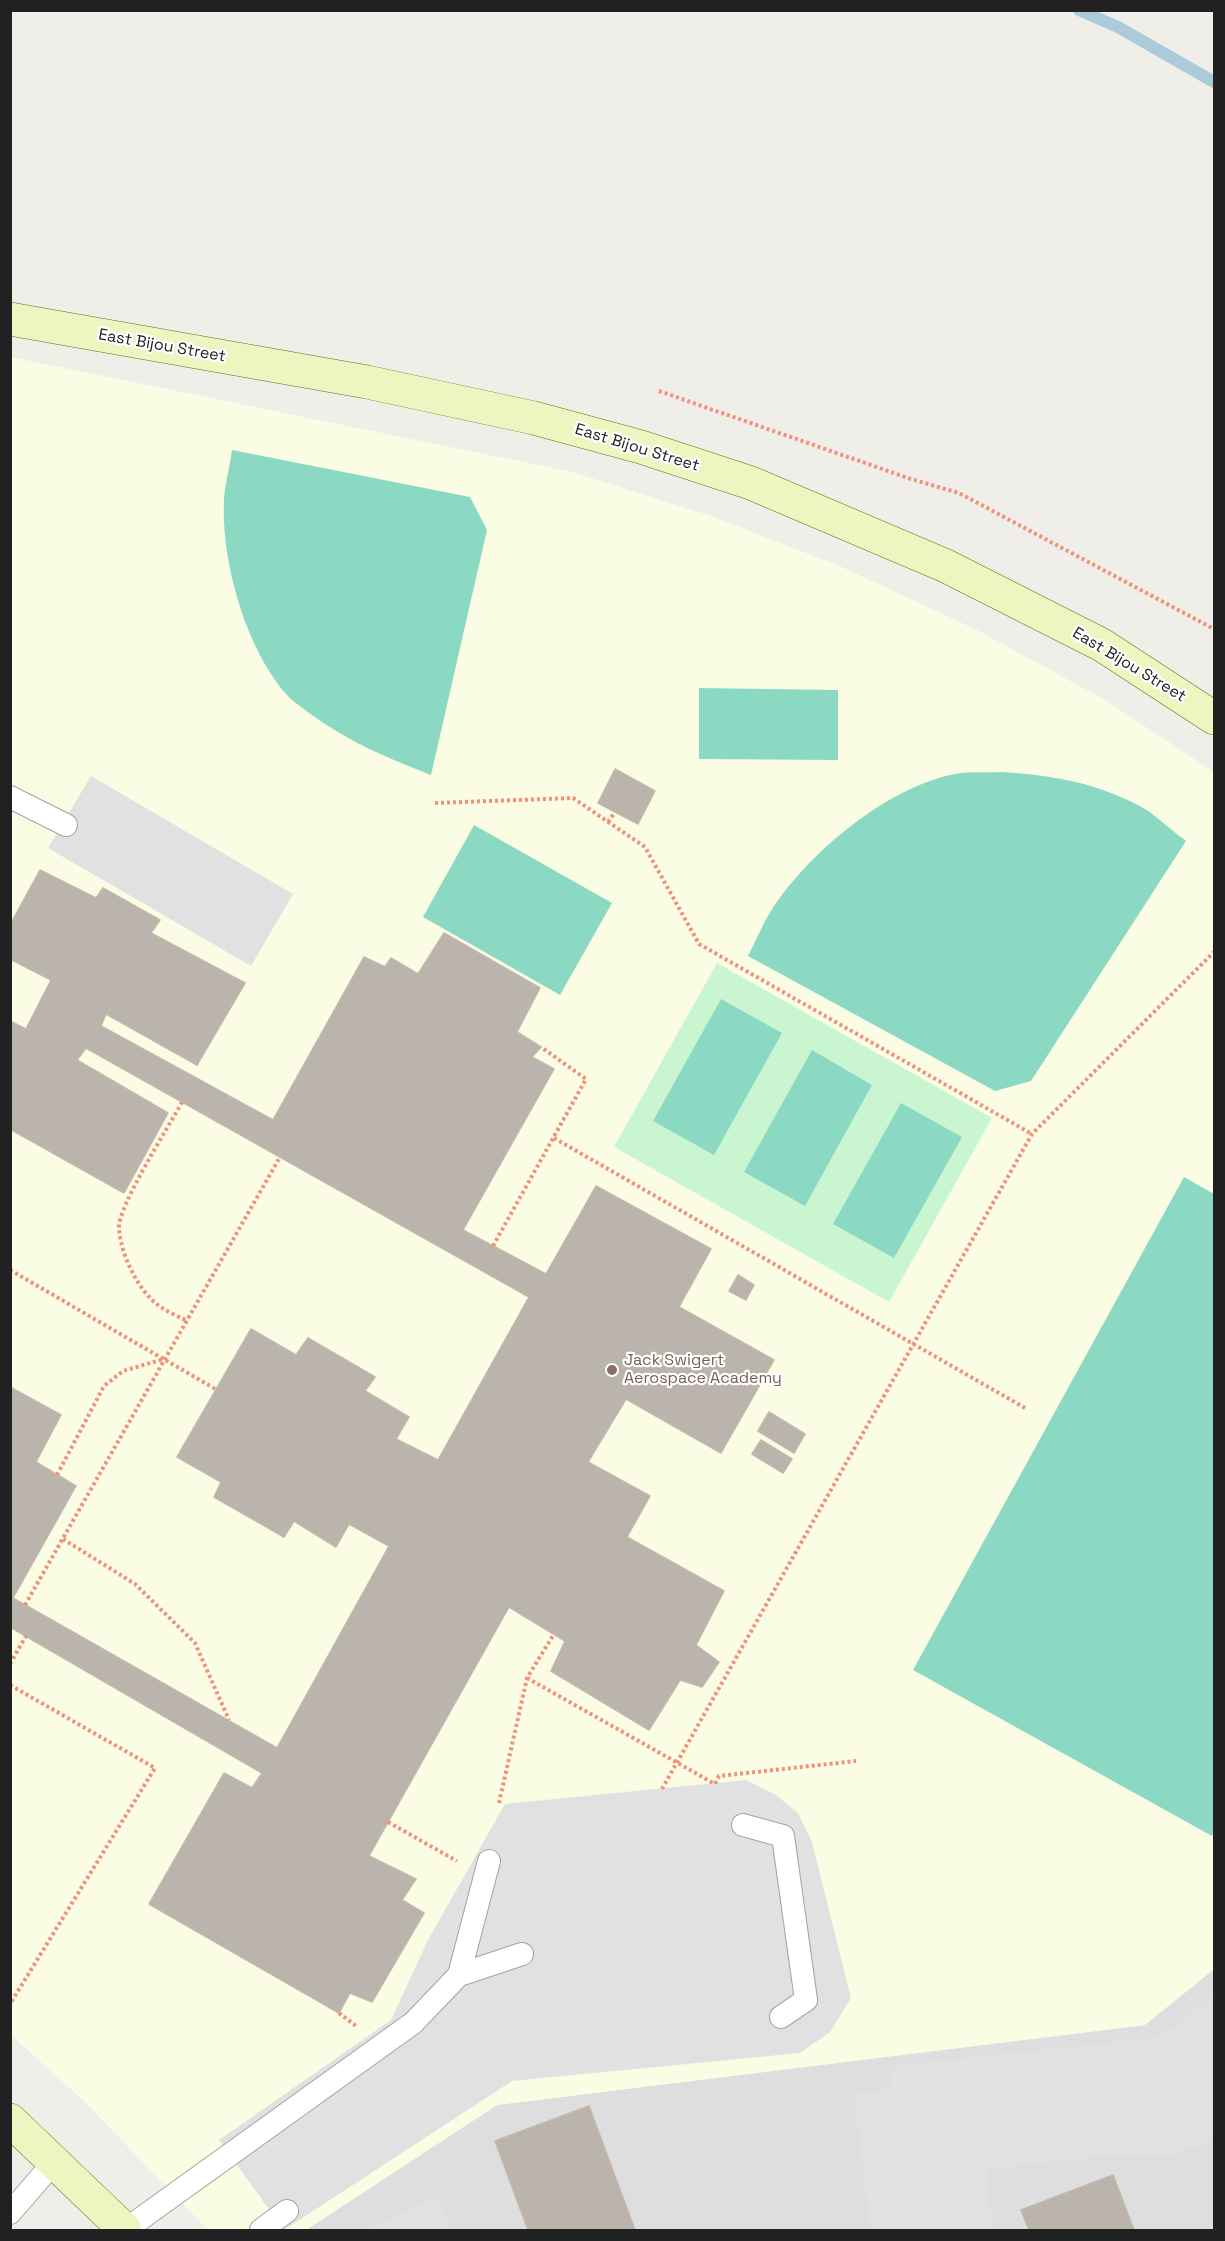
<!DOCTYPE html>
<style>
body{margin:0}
#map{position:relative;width:1225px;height:2241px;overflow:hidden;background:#f0eee8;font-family:"Space Grotesk",sans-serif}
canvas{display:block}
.frame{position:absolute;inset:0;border:12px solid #212121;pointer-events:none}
</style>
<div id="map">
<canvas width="1225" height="2241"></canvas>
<div class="frame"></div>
</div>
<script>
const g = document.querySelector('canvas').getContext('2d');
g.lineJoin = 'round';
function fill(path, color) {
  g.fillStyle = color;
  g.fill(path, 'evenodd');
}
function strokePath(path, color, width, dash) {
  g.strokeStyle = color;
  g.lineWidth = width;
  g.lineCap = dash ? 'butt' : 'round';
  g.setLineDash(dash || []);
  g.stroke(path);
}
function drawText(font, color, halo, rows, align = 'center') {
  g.font = font + ' "Space Grotesk",sans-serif';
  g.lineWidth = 4.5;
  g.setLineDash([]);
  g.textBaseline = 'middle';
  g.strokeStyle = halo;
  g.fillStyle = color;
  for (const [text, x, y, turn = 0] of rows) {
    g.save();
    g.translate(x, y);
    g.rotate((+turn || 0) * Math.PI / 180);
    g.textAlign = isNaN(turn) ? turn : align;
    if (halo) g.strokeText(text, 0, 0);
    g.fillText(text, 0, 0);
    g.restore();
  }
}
fill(new Path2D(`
 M1214 1969V2230H306L497 2105 1145 2025Z`), '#dfdede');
fill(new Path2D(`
 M11 357 572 472 711 516 842 567 979 631 1105 700 1214 772V1969L1145 2025 497 2105 306 2230H208L86 2103 11 2035Z`), '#fafde4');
fill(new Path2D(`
 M717 963 992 1118 889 1302 614 1147Z`), '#c9f6d1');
fill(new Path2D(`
 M232 450 470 497 487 530 431 775C387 758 347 741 309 713 302 707 293 702 288 696 246 650 221 561 224 500 225 483 230 466 232 450Z
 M699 688 838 690V760L699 759Z
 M1001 772C1053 775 1099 783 1145 809 1159 818 1172 831 1186 841L1031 1081 995 1091 748 956C756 941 762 925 771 911 808 853 887 787 955 774 970 771 986 773 1001 772Z
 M474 825 612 903 560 995 423 917Z
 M721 999 782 1033 714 1155 653 1121Z
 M812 1050 872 1085 805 1206 744 1172Z
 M901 1103 962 1137 894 1258 833 1224Z
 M1184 1177 1214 1194V1830L1212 1836 913 1670Z`), '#8cd9c3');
fill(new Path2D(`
 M91 776 293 894 251 966 48 848Z
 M746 1780 776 1795 798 1813 812 1842 851 1998 830 2032 800 2053 512 2081 284 2230 219 2140 391 2020 428 1940 505 1804Z
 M1214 1994V2135L1201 2145 1168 2156 1113 2155 986 2169 992 2230H870L854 2095 890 2088V2066L1160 2037Z
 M435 2197 452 2230H364Z`), '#e1e1e1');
strokePath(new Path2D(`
 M1079 10 1118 27 1214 82`), '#accbda', 12);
const building = new Path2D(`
 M615 769 655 791 638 824 598 803Z
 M40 870 96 898 103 888 160 920 151 933 245 983 197 1065 106 1014 101 1026 273 1120 364 957 385 967 391 958 418 974 444 933 540 988 517 1032 541 1047 532 1057 554 1069 463 1230 546 1274 596 1186 711 1249 679 1307 774 1360 721 1453 626 1399 588 1462 650 1496 627 1537 724 1591 696 1645 719 1662 702 1687 680 1680 649 1730 551 1671 565 1641 509 1607 369 1856 416 1879 402 1900 424 1913 372 2002 350 1993 339 2013 149 1904 224 1773 252 1788 262 1773 10 1627V1387L61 1415 36 1462 76 1486 13 1598 277 1748 389 1546 349 1524 336 1547 294 1521 284 1537 214 1497 221 1482 177 1457 251 1329 296 1355 308 1338 375 1377 365 1391 409 1417 396 1439 438 1460 529 1297 86 1048 77 1060 168 1113 124 1193 10 1129V1021L26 1029 51 980 10 959V925Z
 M738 1275 754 1285 746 1300 729 1291Z
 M769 1412 805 1434 794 1453 758 1431Z
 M761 1440 792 1459 783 1473 752 1454Z
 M589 2106 635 2230H528L495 2141Z
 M1113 2175 1134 2230H1029L1021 2210Z`);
fill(building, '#bab4ad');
strokePath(building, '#c1b7ab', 1.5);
const lane = new Path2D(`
 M10 797 66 825
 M743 1825 783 1836 806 2000 781 2017
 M459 1975 489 1861
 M10 2213 55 2161
 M125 2230 413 2023 459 1975 522 1954
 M261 2230 287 2211`);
const secondary = new Path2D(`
 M10 319 367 382 534 418 641 447 751 483 946 566 1102 645 1214 718
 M10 2120 125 2230`);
strokePath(lane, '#a2a2a2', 24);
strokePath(secondary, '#5d720d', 34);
strokePath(new Path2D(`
 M659 391 911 479 959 493 1214 629
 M435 803 573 798 645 847 699 944 1032 1134
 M608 822 615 812
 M182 1102C170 1125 117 1207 119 1229 121 1255 138 1290 158 1305 167 1312 178 1316 187 1321
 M554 1138 1025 1408
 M493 1246 586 1079 541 1047
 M10 1270 217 1390
 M57 1475 104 1386 123 1371 164 1359
 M63 1539 135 1584 195 1643 229 1720
 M25 1605 280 1157
 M10 1664 26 1636
 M527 1678 715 1784 719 1776 856 1761
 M10 1685 155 1768 10 2004
 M662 1789 1032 1134 1214 952
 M499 1803 527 1678 554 1634
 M388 1822 457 1861
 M339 2013 356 2026`), '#f09179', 4, [3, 3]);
strokePath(lane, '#fff', 22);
strokePath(secondary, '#edf6c1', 33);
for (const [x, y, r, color] of [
 [612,1370,6,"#8d6e63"]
]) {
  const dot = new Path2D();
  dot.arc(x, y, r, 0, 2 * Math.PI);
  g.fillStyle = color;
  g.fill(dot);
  strokePath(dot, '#fff', 2);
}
drawText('16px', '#212121', '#fff', [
 ["East Bijou Street",162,346,10],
 ["East Bijou Street",637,448,17],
 ["East Bijou Street",1129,665,31]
]);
drawText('16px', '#785e54', '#fff', [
 ["Jack Swigert",624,1361],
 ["Aerospace Academy",624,1379]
], 'left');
</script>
